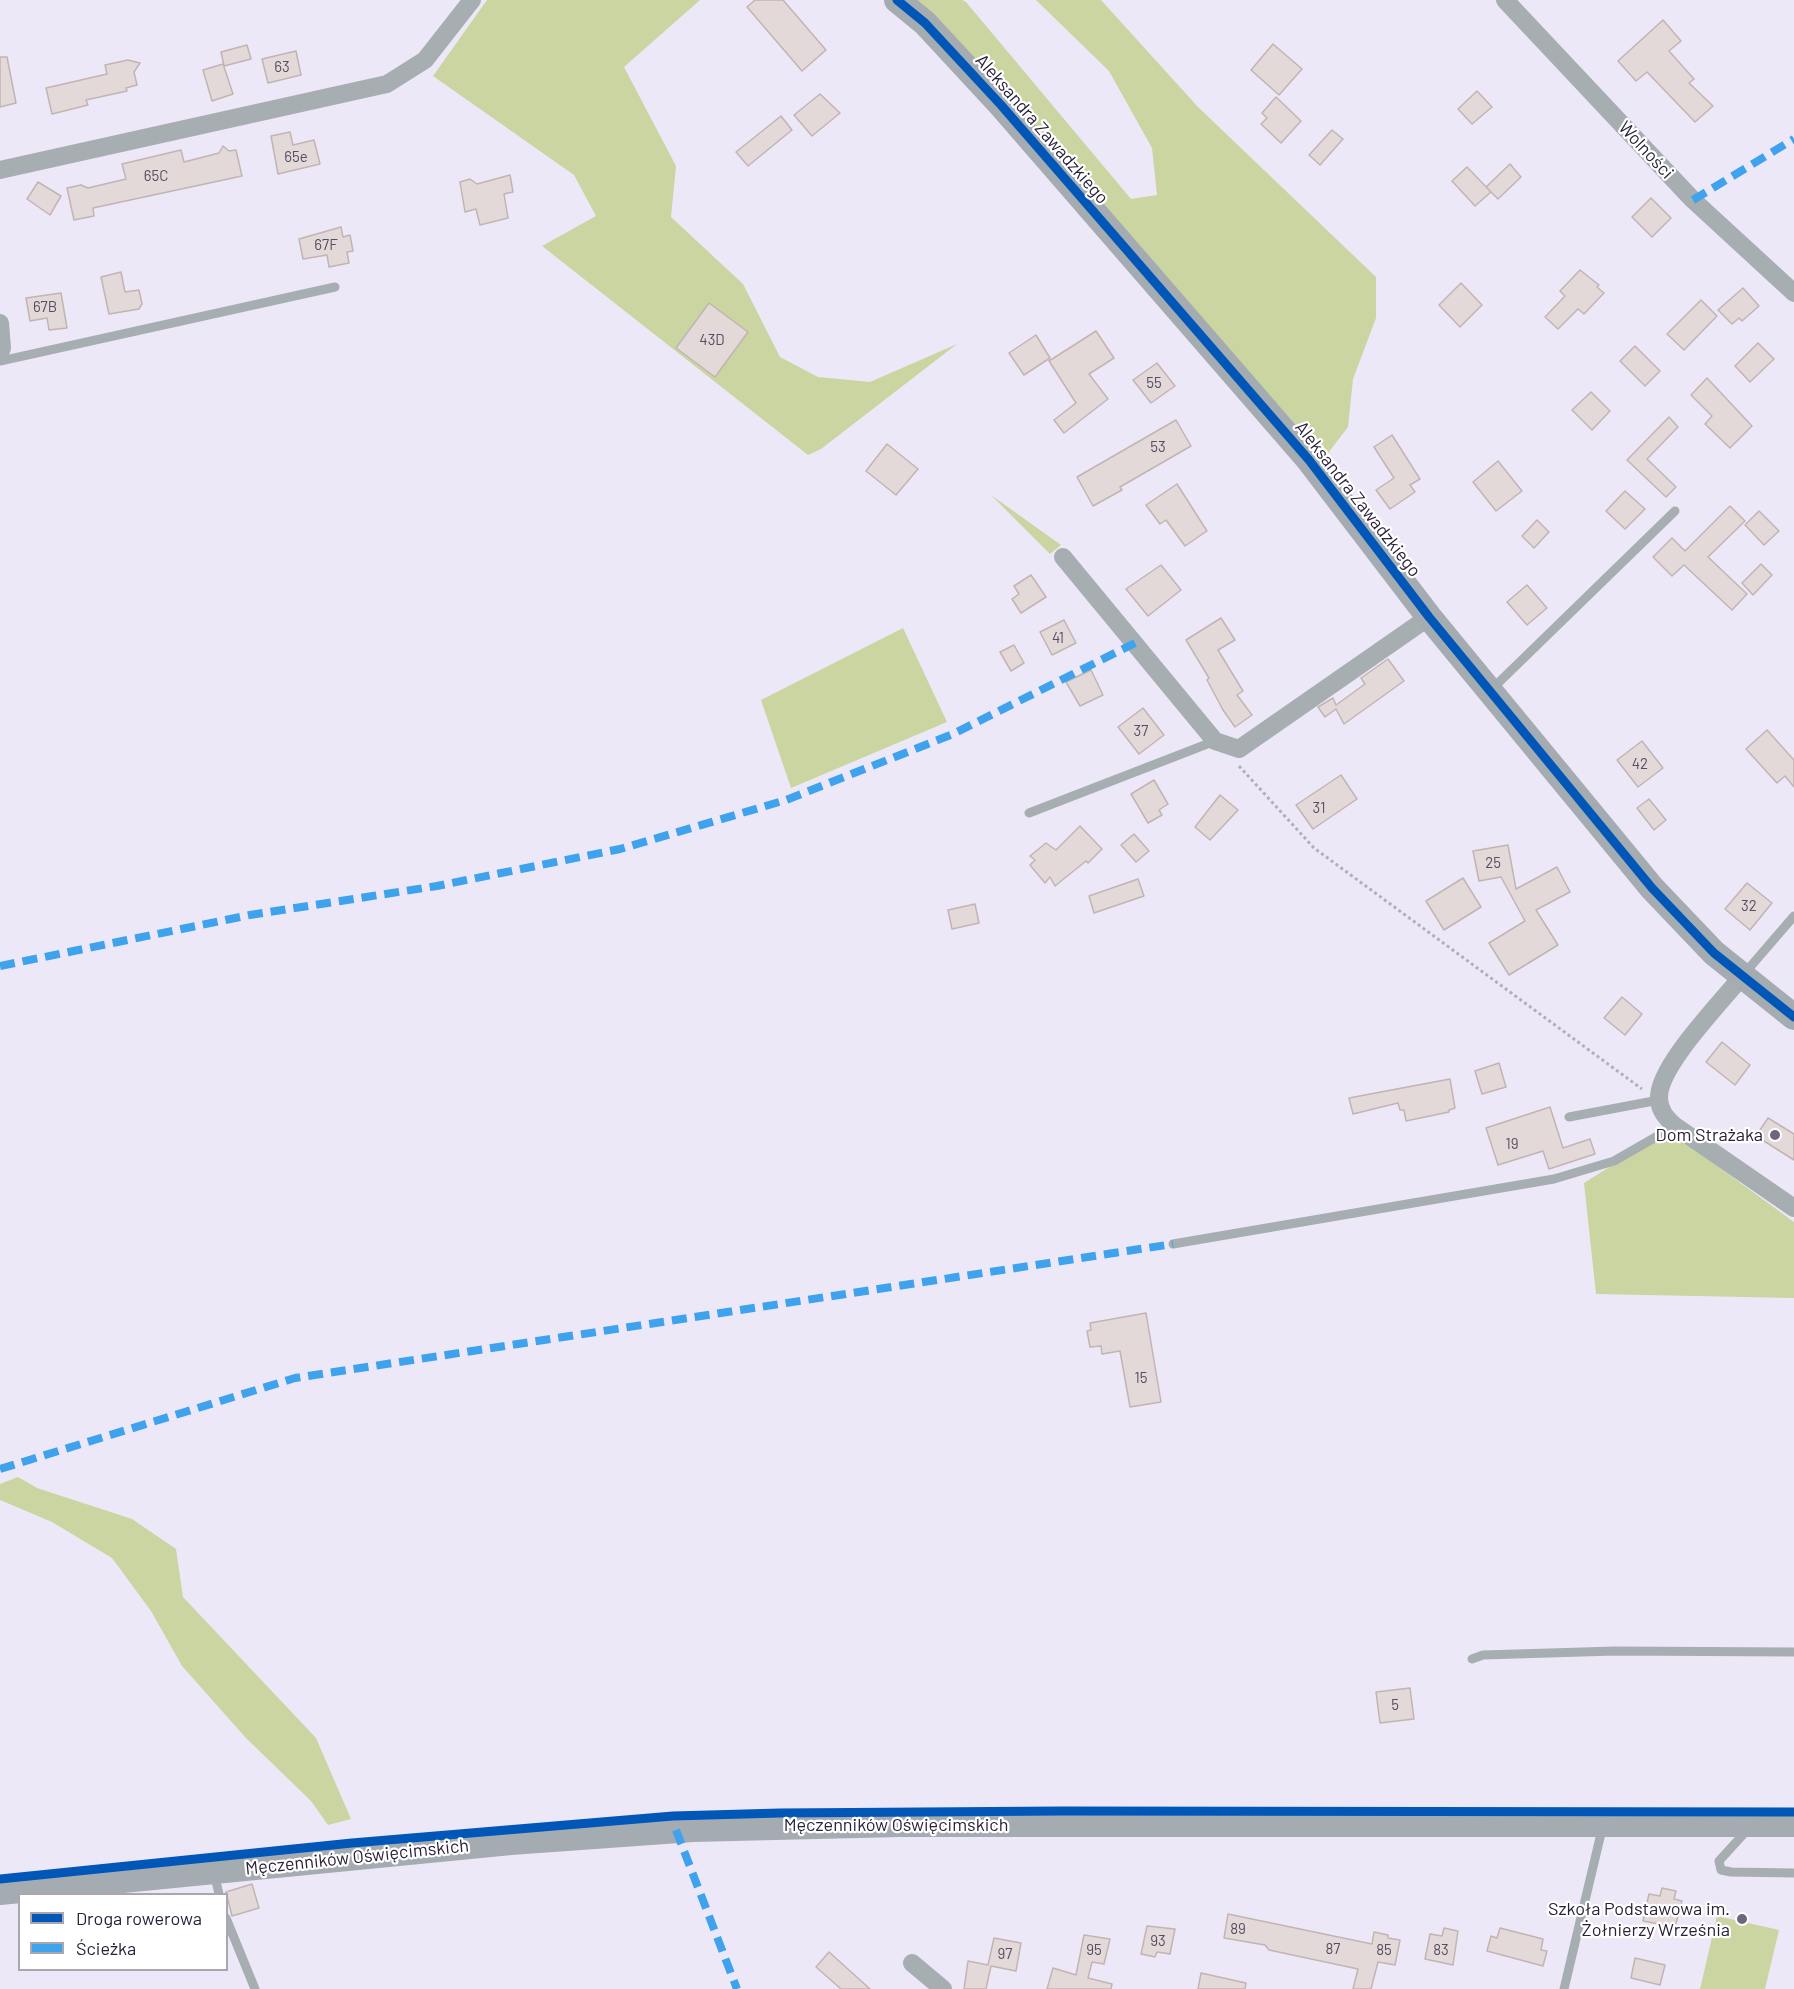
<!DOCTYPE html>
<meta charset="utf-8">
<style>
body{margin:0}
#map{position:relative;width:1794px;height:1989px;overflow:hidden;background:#ede8f8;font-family:Barlow,sans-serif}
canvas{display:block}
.legend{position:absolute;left:18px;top:1893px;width:210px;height:78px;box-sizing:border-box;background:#fff;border:2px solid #aaa6b0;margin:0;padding:8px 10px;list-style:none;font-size:18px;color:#2a203a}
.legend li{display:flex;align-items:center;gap:12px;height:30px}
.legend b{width:30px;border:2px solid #aaa6b0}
</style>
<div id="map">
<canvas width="1794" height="1989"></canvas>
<ul class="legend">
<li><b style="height:8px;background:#0057b8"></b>Droga rowerowa</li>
<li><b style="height:8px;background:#3ea2ec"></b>Ścieżka</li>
</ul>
</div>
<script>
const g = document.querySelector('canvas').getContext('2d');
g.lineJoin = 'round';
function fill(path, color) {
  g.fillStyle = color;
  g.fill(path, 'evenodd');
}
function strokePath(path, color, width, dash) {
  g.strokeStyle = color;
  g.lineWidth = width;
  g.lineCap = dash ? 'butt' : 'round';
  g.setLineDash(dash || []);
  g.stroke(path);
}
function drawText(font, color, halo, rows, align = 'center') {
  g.font = font + ' Barlow,sans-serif';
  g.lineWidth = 4.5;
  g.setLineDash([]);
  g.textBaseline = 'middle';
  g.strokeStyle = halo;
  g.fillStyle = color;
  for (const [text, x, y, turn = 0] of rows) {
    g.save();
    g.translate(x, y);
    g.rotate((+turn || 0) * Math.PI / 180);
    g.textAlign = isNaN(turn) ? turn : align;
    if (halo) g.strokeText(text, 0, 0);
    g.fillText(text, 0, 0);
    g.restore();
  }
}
fill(new Path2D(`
 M487 0H700L624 67 676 166 671 217 743 284 780 357 818 377 870 382 957 344 821 449 808 455 542 246 596 216 574 175 433 76Z
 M911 0H962L966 2 1131 199 1157 195 1152 148 1109 71 1036 0H1101L1198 107 1376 277V318L1353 379 1348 427 1325 457Z
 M991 495 1061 545 1050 554Z
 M903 628 947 722 791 788 761 700Z
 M1668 1130 1794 1222V1298L1596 1294 1584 1183Z
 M18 1477 37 1488 132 1519 176 1549 183 1597 316 1738 351 1819 328 1825 311 1801 246 1738 182 1666 151 1611 112 1558 52 1522 0 1500V1484Z
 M1717 1916 1779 1930 1765 1989H1700Z`), '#cad5a2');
const building = new Path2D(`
 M755 0H783L826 50 802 71 747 7Z
 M1663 20 1681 41 1669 51 1694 79 1689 83 1713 106 1695 122 1647 72 1636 81 1618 61Z
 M1273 44 1302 69 1279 95 1251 70Z
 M247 45 251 59 224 66 221 52Z
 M296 51 301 75 268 83 262 59Z
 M0 57H7L16 103 0 107Z
 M128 60 140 63 134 72 137 85 126 88 127 91 86 100 88 105 52 114 46 88 107 74 105 65Z
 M223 64 233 94 212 101 203 70Z
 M1477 91 1492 107 1472 124 1458 109Z
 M820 94 840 113 812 136 794 115Z
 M1276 97 1301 121 1281 143 1261 124 1267 118 1262 113Z
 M781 116 792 130 748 166 736 152Z
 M1332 130 1343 139 1320 165 1309 155Z
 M290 132 293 145 314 140 320 164 278 174 271 136Z
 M223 146 229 151 236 150 242 176 93 208 94 216 74 220 67 188 81 185 88 188 126 179 122 164 181 150 184 162 219 153Z
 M1510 164 1521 177 1498 199 1486 187Z
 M1467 167 1491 192 1475 206 1452 181Z
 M510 175 513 192 504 194 508 218 480 225 476 209 465 212 460 182 470 179 477 184Z
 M38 182 61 196 50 215 27 199Z
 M1651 198 1671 218 1652 237 1632 217Z
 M341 227 343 237 350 235 353 251 347 252 349 263 329 267 327 255 303 259 299 239Z
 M1580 270 1599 285 1597 287 1604 293 1584 314 1578 309 1558 329 1545 317 1565 296 1560 291Z
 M121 272 125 292 139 290 142 304 139 309 109 314 101 277Z
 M1461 283 1482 305 1460 327 1439 305Z
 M1743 288 1759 306 1742 321 1739 318 1732 324 1718 310Z
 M61 293 67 328 49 330 47 318 30 321 26 298Z
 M1701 300 1717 316 1684 350 1667 334Z
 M709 303 748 332 715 377 676 348Z
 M1096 331 1114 358 1089 374 1108 399 1064 433 1054 420 1076 403 1049 361Z
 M1036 335 1050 358 1024 375 1009 353Z
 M1758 343 1774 359 1750 382 1735 366Z
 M1635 346 1660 371 1645 386 1620 361Z
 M1157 363 1175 386 1151 403 1133 380Z
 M1707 378 1752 426 1730 448 1705 424 1712 416 1691 395Z
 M1591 392 1610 411 1592 430 1572 410Z
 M1669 417 1678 427 1647 459 1676 487 1666 497 1627 460Z
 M1176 420 1191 446 1120 487 1122 490 1093 506 1077 477Z
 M1392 435 1420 479 1410 485 1415 492 1390 509 1376 490 1394 478 1374 447Z
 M887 444 918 469 896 495 866 471Z
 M1498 461 1522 491 1496 511 1473 482Z
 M1177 484 1207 531 1185 546 1166 520 1160 524 1146 505Z
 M1625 491 1645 509 1625 529 1606 511Z
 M1730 506 1745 521 1708 557 1747 594 1732 610 1684 565 1672 576 1653 557 1672 538 1685 551Z
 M1759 511 1779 531 1764 545 1745 525Z
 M1537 520 1549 532 1534 548 1522 536Z
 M1761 564 1772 575 1753 595 1742 583Z
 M1161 565 1181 590 1148 616 1126 589Z
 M1031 575 1046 597 1021 613 1012 599 1019 594 1014 586Z
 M1527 585 1547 608 1527 625 1507 602Z
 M1221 618 1235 640 1218 650 1243 691 1237 695 1252 715 1235 727 1223 710 1207 680 1209 678 1186 640Z
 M1064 620 1076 643 1052 655 1040 632Z
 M1014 645 1024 663 1011 671 1000 652Z
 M1388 659 1404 681 1344 724 1336 709 1325 717 1318 707 1333 698 1336 705 1365 684 1361 678Z
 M1091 670 1103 695 1080 706 1066 682Z
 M1143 708 1164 735 1139 754 1118 727Z
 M1767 730 1794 760V787L1785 776 1777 783 1746 749Z
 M1642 741 1663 768 1638 787 1617 760Z
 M1341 775 1357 799 1313 829 1296 805Z
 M1154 780 1168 804 1159 810 1162 815 1148 823 1131 794Z
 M1220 795 1238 810 1210 840 1195 827Z
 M1649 799 1666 820 1654 830 1637 808Z
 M1080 826 1102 849 1088 863 1086 861 1055 886 1050 877 1045 883 1030 865 1035 860 1030 856 1046 843 1056 850Z
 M1134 834 1149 851 1136 862 1121 845Z
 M1508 845 1516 889 1557 867 1570 892 1536 910 1558 945 1509 975 1489 943 1525 921 1501 877 1479 881 1473 851Z
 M1463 878 1481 907 1444 930 1426 901Z
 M1138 879 1144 896 1094 913 1089 896Z
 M1747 883 1772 903 1750 930 1725 909Z
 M975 904 979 923 952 929 948 910Z
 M1622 997 1642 1014 1625 1035 1604 1018Z
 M1722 1042 1750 1065 1735 1085 1706 1062Z
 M1499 1063 1506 1087 1482 1094 1475 1071Z
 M1450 1079 1455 1108 1449 1110V1112L1406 1121 1404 1110H1400L1398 1103 1353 1114 1349 1098Z
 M1550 1107 1563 1148 1590 1139 1595 1154 1549 1169 1543 1151 1498 1165 1486 1128Z
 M1768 1118 1794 1134V1160L1756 1136Z
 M1146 1313 1161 1402 1130 1407 1120 1351 1102 1354 1101 1346 1090 1347 1087 1331 1091 1330 1090 1323Z
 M1410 1688 1414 1719 1380 1723 1376 1692Z
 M252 1884 259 1908 232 1916 226 1892Z
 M1662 1888 1676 1891 1674 1899 1682 1901 1675 1927 1643 1921 1649 1894 1660 1896Z
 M1228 1914 1372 1944 1374 1932 1388 1935V1938L1400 1940 1395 1965 1378 1962 1371 1989H1353L1358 1969 1269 1950 1265 1945 1224 1938Z
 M1147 1926 1175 1929 1170 1954 1157 1952 1155 1957 1141 1954Z
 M1444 1928 1458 1931 1453 1965 1425 1959 1430 1934 1442 1936Z
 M1500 1928 1543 1939 1541 1950 1547 1951 1543 1966 1487 1951 1491 1936 1497 1938Z
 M1084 1935 1110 1939 1104 1964 1092 1962 1088 1978 1112 1984 1111 1989H1047L1053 1968 1076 1975Z
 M994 1938 1021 1943 1016 1971 991 1966 986 1989H964L968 1961 988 1965Z
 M829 1952 870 1989H841L816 1967Z
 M1635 1958 1665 1965 1660 1985 1631 1978Z
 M1201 1973 1246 1983 1245 1989H1198Z`);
fill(building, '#e3d9d9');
strokePath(building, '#c2b4b2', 1.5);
strokePath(new Path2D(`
 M1239 766 1314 848 1642 1089`), '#afb1b8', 3, [3, 3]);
strokePath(new Path2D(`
 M0 361 335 287
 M1492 689 1675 511
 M1029 813 1215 741
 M1744 974 1794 916
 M1569 1117 1659 1100
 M1173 1244 1554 1179 1614 1161 1675 1126
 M1472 1659 1483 1655 1615 1651 1794 1652
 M1749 1828 1719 1861 1721 1870 1731 1872 1794 1873
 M214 1873 219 1894
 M226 1918 255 1989
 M1564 1989 1603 1825`), '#a6aeb1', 9);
strokePath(new Path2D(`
 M1505 0 1693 200 1794 293
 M0 170 387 84 425 60 472 0
 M0 323 2 348 0 354
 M1063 557 1215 741 1239 749 1429 617
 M1742 976C1721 1003 1658 1066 1659 1098 1659 1110 1666 1118 1675 1126L1794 1208
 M912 1963 943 1989`), '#a6aeb1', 18);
strokePath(new Path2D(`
 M897 0 925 23 1001 105 1309 460 1429 617 1652 888 1714 953 1794 1017
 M0 1892 511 1842 693 1829 900 1824H1794`), '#a5acb1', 26);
strokePath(new Path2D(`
 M1693 200 1794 139
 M0 966 250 915 437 886 620 849 786 800 953 734 1135 643
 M0 1469 295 1378 1173 1244
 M676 1830 737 1989`), '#3ea2ec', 8, [15, 8]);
strokePath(new Path2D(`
 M897 0 925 23 1001 105 1309 460 1429 617 1652 888 1714 953 1794 1017
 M0 1879 352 1843 673 1816 780 1813 1063 1811 1794 1812`), '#0057b8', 9);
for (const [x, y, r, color] of [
 [1775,1135,6,"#6e667c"],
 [1742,1919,6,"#6e667c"]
]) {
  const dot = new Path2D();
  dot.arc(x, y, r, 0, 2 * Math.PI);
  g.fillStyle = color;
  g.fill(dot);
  strokePath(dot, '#fff', 2);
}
drawText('15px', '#584e62', null, [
 ["63",282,67],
 ["65e",296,157],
 ["65C",156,176],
 ["67F",326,245],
 ["67B",45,307],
 ["43D",712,340],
 ["55",1154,383],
 ["53",1158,447],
 ["41",1058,638],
 ["37",1141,731],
 ["42",1640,764],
 ["31",1319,808],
 ["25",1493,863],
 ["32",1749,906],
 ["19",1512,1144],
 ["15",1141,1378],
 ["5",1395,1705],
 ["89",1238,1929],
 ["93",1158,1941],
 ["87",1333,1949],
 ["95",1094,1950],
 ["85",1384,1950],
 ["83",1441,1950],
 ["97",1005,1954]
]);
drawText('18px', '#2a203a', '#fff', [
 ["Aleksandra Zawadzkiego",1042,129,49],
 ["Wolności",1646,150,47],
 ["Aleksandra Zawadzkiego",1358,499,52],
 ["Męczenników Oświęcimskich",896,1825],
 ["Męczenników Oświęcimskich",357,1857,-6]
]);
drawText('18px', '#2a203a', '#fff', [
 ["Dom Strażaka",1763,1135],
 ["Szkoła Podstawowa im.",1730,1909],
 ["Żołnierzy Września",1730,1930]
], 'right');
</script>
